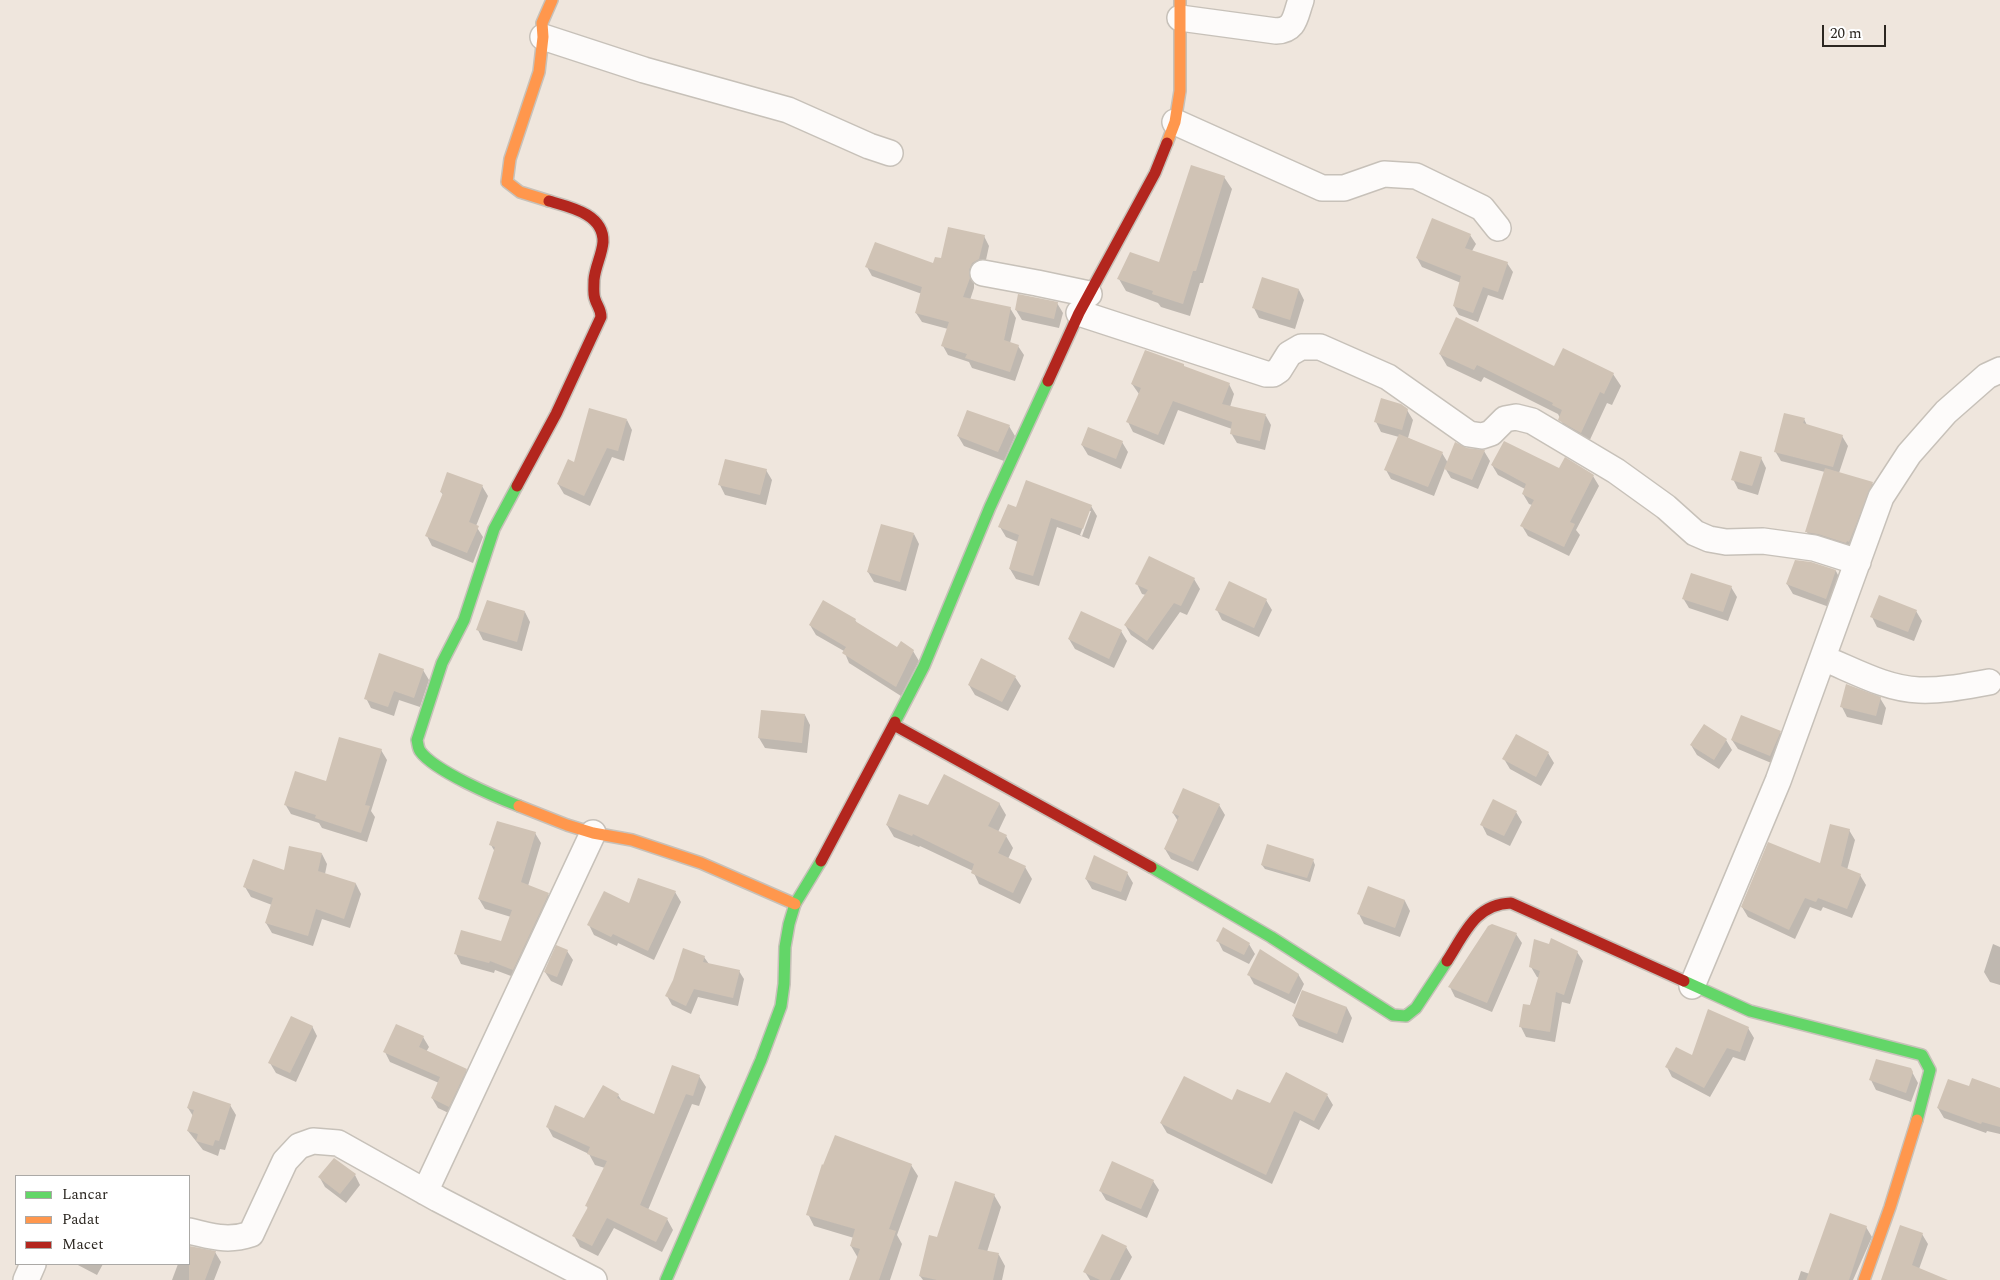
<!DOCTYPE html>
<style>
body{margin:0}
#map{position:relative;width:2000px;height:1280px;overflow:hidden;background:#efe6dd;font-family:Spectral,serif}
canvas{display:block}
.legend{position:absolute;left:15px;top:1175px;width:175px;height:90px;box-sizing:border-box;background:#fff;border:1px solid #aba9a6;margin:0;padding:6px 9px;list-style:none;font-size:15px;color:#2c2721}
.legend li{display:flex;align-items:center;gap:10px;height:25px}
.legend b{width:25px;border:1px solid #aba9a6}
.scale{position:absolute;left:1822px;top:25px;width:64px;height:22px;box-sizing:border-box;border:2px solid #2c2721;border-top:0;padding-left:6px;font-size:15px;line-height:18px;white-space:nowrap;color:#2c2721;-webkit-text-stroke:4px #fff;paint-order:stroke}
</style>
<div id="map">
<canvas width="2000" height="1280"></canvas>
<ul class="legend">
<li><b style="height:6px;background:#63d668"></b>Lancar</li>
<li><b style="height:6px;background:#ff974d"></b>Padat</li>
<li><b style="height:6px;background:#b3261e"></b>Macet</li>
</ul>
<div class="scale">20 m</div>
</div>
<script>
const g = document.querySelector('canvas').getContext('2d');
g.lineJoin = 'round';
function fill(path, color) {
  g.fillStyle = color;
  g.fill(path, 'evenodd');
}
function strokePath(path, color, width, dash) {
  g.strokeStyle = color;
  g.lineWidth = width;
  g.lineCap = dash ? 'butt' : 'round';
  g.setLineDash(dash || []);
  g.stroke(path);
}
fill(new Path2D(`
 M1224 177 1232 189 1203 283H1200L1190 316 1161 307 1158 303 1126 291 1119 279 1160 264Z
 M1470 235 1476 244 1472 251 1507 263 1513 272 1503 300 1488 295 1478 322 1459 315 1454 306 1461 283 1422 267 1417 258Z
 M984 236 989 246 984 269 974 280V288L970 300 1010 308 1016 318 1010 343 1018 346 1024 355 1015 381 972 368 969 362 948 355 943 346 948 329 922 322 916 313 922 294 872 276 867 267 934 265Z
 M1299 290 1304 300 1295 329 1259 318 1254 308Z
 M1057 303 1063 313 1059 328 1022 320 1016 310Z
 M1440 354 1613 374 1621 386 1612 405 1607 403 1588 444 1567 432 1558 414 1484 377 1481 382 1447 366Z
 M1185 368 1229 384 1234 394 1230 407 1266 416 1271 425 1265 450 1237 443 1231 433 1232 429 1178 410 1164 445 1133 432 1128 422 1139 394 1132 384Z
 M1407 410 1413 420 1408 438 1442 453 1448 463 1466 449 1484 451 1490 461 1478 489 1451 478 1445 468 1434 496 1391 479 1386 470 1399 437 1381 432 1376 422Z
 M968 411 1009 426 1015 436 1004 461 964 446 958 436Z
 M1804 419 1807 425 1842 436 1848 446 1839 473 1872 483 1881 498 1858 557 1815 547 1807 532 1825 472 1781 461 1775 451Z
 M627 420 632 430 624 461 612 457 590 506 564 494 558 484 575 464Z
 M1122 442 1128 452 1121 469 1088 455 1082 445Z
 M1761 458 1766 468 1758 495 1738 489 1733 479Z
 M1492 465 1593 476 1599 486 1576 530 1580 535 1569 556 1528 536 1522 526 1532 505 1529 504 1523 494 1525 489 1498 475Z
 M766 470 772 480 766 505 725 495 720 485Z
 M482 486 488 496 476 526 483 537 473 563 432 546 427 536 444 496 441 492Z
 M1091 506 1097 516 1089 539 1057 527 1039 586 1016 579 1010 569 1018 542 1006 537 1000 527 1016 509ZM1089 511H1091L1082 536 1080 535Z
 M914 534 919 544 906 591 874 582 868 572Z
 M1811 563 1836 571 1841 581 1832 608 1793 594 1787 584Z
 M1194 579 1200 589 1187 615 1180 612 1153 650 1131 635 1125 625 1146 595 1142 594 1137 584Z
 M1731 587 1737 597 1728 621 1689 608 1683 598Z
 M1266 600 1272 610 1259 637 1222 620 1217 610Z
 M1916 611 1922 621 1914 641 1877 627 1872 617Z
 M525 612 530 622 522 651 483 640 478 630Z
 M855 620 857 623 898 649 913 651 919 661 901 696 849 663 844 651 816 635 810 625Z
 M1121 631 1127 641 1114 668 1075 649 1069 639Z
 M423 670 429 680 420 707 399 700 394 716 371 708 366 698Z
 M1015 677 1021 686 1008 711 975 695 969 685Z
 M1880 698 1886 708 1882 725 1847 717 1842 707Z
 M805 715 810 725 807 753 765 748 759 738Z
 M1704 726 1726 740 1732 750 1719 769 1697 755 1691 745Z
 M1780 732 1785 742 1776 765 1738 749 1732 740Z
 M1517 736 1548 753 1554 763 1541 786 1510 769 1504 759Z
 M381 750 387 760 371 811 375 817 367 842 322 828 319 823 291 814 285 804 327 783Z
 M999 803 1006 815 998 832 1006 836 1013 848 1008 859 1025 867 1032 879 1020 904 979 884 973 871 920 846 919 847 894 837 887 825Z
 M1219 805 1225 815 1198 871 1171 859 1165 849 1178 821 1173 813Z
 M1516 812 1522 822 1510 846 1487 835 1482 825Z
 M1849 830 1855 840 1847 870 1860 875 1866 885 1852 918 1823 907 1821 911 1810 907 1795 939 1748 917 1742 907 1820 865Z
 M535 833 541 843 528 886 548 894 554 904 519 979 495 970 494 973 461 964 456 954 501 943 511 917 485 909 479 899 495 852 491 845Z
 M322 854 327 864 325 874 356 884 361 894 350 928 322 919 313 946 272 933 266 923 272 905 251 897 245 887Z
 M1313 860 1315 865 1310 882 1265 869 1262 865Z
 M1127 873 1133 883 1126 901 1092 889 1086 879Z
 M1369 888 1405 901 1410 911 1400 937 1364 924 1359 914Z
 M675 892 681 902 654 960 618 943 617 946 594 935 589 925 630 904Z
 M1516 934 1522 943 1492 1012 1455 997 1450 987Z
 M1218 941 1249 944 1255 954 1249 964 1223 951Z
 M1993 944 2000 947V985L1990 982 1984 972Z
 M567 951 573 960 562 986 551 981 545 972Z
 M1577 952 1583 961 1570 1004 1562 1002 1555 1042 1526 1037 1521 1027 1530 1006 1539 978 1537 977 1531 967Z
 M704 957 709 964 739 971 744 979 738 1006 698 997 691 1014 672 1005 667 996Z
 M1298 974 1304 984 1295 1004 1254 984 1249 975Z
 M1303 991 1347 1008 1352 1018 1343 1043 1299 1026 1293 1016Z
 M312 1026 317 1036 296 1082 276 1073 270 1063Z
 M1748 1028 1754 1038 1745 1061 1733 1057 1710 1097 1672 1077 1667 1067 1693 1057Z
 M423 1037 429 1047 426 1052 466 1070 472 1080 455 1116 438 1108 432 1098 439 1083 390 1062 385 1052Z
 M1911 1070 1918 1083 1911 1102 1876 1090 1871 1080Z
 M699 1076 706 1087 699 1106 692 1104 648 1210 667 1219 673 1230 662 1252 614 1228 598 1256 580 1247 574 1236 588 1209 587 1206 605 1168 595 1165 589 1154 553 1137 547 1126 585 1119 618 1095 622 1101 655 1115Z
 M1327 1095 1333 1105 1319 1130 1300 1120 1272 1184 1167 1133 1161 1123 1233 1102 1270 1105Z
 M2000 1102V1134L1987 1131 1986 1133 1944 1118 1938 1108Z
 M230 1105 236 1115 225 1150 220 1149 218 1156 203 1150 188 1131 193 1116 188 1108Z
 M911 1165 918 1176 897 1235 902 1244 890 1280H850L858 1258 851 1246 854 1238 814 1226 808 1214Z
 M355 1175 360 1185 346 1203 325 1187 320 1178Z
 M1153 1181 1159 1190 1147 1218 1106 1200 1100 1190Z
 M994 1195 1001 1207 987 1252 999 1255 1005 1266 1002 1280H923L920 1276 938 1239Z
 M1866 1227 1872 1237 1853 1280H1798L1801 1271 1810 1274Z
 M1922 1234 1928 1244 1919 1269 1936 1280H1887Z
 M189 1247 215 1252 221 1262 214 1280H172L178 1264H189Z
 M1126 1247 1132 1257 1120 1280H1090L1085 1272Z
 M76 1264H103L97 1275Z`), '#0003');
fill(new Path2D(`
 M1191 165 1225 176 1196 271H1193L1183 304 1152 294 1153 291 1117 279 1130 252 1159 262Z
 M1432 218 1471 234 1465 248 1508 262 1498 292 1483 287 1473 313 1453 306 1461 276 1416 258Z
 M948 227 985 235 979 259 972 263 969 270 970 278 963 297 1011 307 1004 340 1019 345 1010 372 965 358 967 354 941 346 949 322 915 313 922 287 865 267 875 242 933 263 935 257 941 258Z
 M1262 277 1299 289 1290 320 1252 308Z
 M1018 294 1058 302 1054 319 1015 310Z
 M1456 317 1554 366 1563 348 1614 373 1604 394 1600 392 1581 433 1558 420 1562 410 1552 405 1553 403 1477 365 1474 370 1439 354Z
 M1145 350 1184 364V366L1230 383 1222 404 1266 414 1260 441 1230 434 1232 422 1173 401 1158 435 1126 422 1141 388 1131 384Z
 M1381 398 1401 404 1408 409 1402 430 1374 422Z
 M589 408 627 419 618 451 607 448 584 496 557 484 568 459 574 462Z
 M967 410 1010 425 998 452 957 436Z
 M1784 413 1805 418 1803 423 1843 435 1833 467 1774 452Z
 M1088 427 1123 441 1116 459 1081 445Z
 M1399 434 1443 452 1428 487 1384 470Z
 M1504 441 1559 468 1565 457 1594 475 1570 522 1575 524 1564 547 1520 526 1534 500 1522 494 1526 484 1491 465Z
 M1455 442 1467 448 1485 450 1472 480 1444 469Z
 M1740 451 1762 457 1752 486 1731 480Z
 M725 459 767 469 760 495 718 485Z
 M1825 468 1873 482 1849 542 1847 541 1846 543 1818 534 1805 532Z
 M447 472 483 485 469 522 479 526 467 553 425 536 443 493 440 492Z
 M1026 480 1092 505 1083 529 1051 518 1033 576 1009 569 1019 535 998 527 1008 504 1016 507Z
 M881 524 914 533 900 582 867 572Z
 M1149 556 1195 578 1181 606 1174 603 1147 641 1124 625 1148 590 1135 584Z
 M1795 560 1811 562 1836 570 1826 599 1786 584Z
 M1691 573 1732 586 1723 612 1682 599Z
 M1229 581 1267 599 1254 628 1215 610Z
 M1879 595 1917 610 1908 632 1870 617Z
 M487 600 525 611 517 642 476 630Z
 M823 600 856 619 855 621 897 647 901 641 914 650 896 687 842 653 846 647 809 625Z
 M1081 611 1122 630 1109 659 1068 639Z
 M379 653 424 669 414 698 394 691 388 707 364 699Z
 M981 658 1016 676 1002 702 968 685Z
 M1846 684 1881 697 1876 716 1840 707Z
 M761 710 805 714 802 743 758 738Z
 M1741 715 1781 731 1770 756 1731 740Z
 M1704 724 1727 739 1714 760 1690 745Z
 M1516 734 1549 752 1536 777 1502 759Z
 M339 737 382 749 365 805 370 806 361 833 315 818 316 815 284 805 295 771 326 781Z
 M944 774 1000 803 988 826 1007 835 998 853 1026 866 1013 893 971 873 974 864 913 834 912 836 886 825 899 794 928 805Z
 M1183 788 1220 804 1193 862 1164 849 1179 816 1172 813Z
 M1493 799 1517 811 1504 836 1480 825Z
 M497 821 536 832 521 882 549 893 513 970 490 961 489 963 454 954 461 930 501 941 512 910 478 899 495 847 489 845Z
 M1830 824 1850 829 1841 866 1861 874 1847 909 1818 898 1816 902 1805 898 1789 930 1741 907 1768 842 1820 863Z
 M1267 844 1314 859 1307 878 1261 865Z
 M289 846 322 853 318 871 356 883 344 919 316 909 308 936 265 923 273 898 243 887 253 859 284 870Z
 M1094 855 1128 872 1121 892 1085 879Z
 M638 878 676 891 648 951 613 934 611 937 587 925 604 891 629 903Z
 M1368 886 1405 900 1395 928 1357 914Z
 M1492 924 1517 933 1487 1003 1448 987 1488 926Z
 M1223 927 1250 943 1244 955 1216 941Z
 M1551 938 1578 951 1564 995 1556 992 1550 1032 1519 1027 1523 1004 1530 1005 1540 971 1529 967 1534 939 1549 944Z
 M556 945 568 950 557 977 544 972Z
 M683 948 705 956 703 962 740 970 733 998 694 989 686 1006 665 996 673 980Z
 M1260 949 1299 974 1289 994 1247 975Z
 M1302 990 1347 1007 1337 1034 1292 1016Z
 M1708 1009 1749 1027 1740 1052 1727 1048 1704 1088 1665 1067 1676 1047 1692 1055Z
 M291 1016 313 1026 290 1073 268 1063Z
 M396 1024 424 1036 419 1047 467 1069 449 1107 431 1098 440 1077 383 1052Z
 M1876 1059 1911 1068 1913 1072 1906 1093 1869 1080Z
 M672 1065 700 1075 693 1096 686 1094 640 1205 668 1218 656 1242 607 1218 592 1246 572 1236 588 1207 585 1206 607 1161 587 1154 590 1147 546 1127 555 1105 584 1118 603 1085 619 1094 617 1098 654 1114Z
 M1286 1072 1328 1094 1314 1121 1294 1111 1266 1175 1160 1123 1184 1076 1232 1100 1237 1089 1270 1103Z
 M1972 1078 2000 1088V1127L1982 1122 1981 1124 1937 1108 1948 1079 1969 1086Z
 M193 1091 231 1104 219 1141 215 1140 213 1146 196 1141 198 1134 187 1131 194 1110 187 1108Z
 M835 1135 912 1164 889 1229 896 1231 879 1280H849L860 1249 850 1246 855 1229 806 1215 822 1164 823 1165Z
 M334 1158 356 1174 340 1194 318 1177Z
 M1112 1161 1154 1180 1141 1209 1099 1191Z
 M955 1181 995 1194 978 1249 999 1253 993 1280H937L919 1276 929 1235 937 1237Z
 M1830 1213 1867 1226 1849 1280H1806Z
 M1900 1225 1923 1233 1912 1265 1948 1280H1881Z
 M1102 1234 1127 1246 1110 1280H1100L1083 1272Z
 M189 1246 216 1251 205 1280H189Z`), '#d0c3b5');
const street = new Path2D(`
 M1180 18 1276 31C1296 30 1295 16 1301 0
 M543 37 644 70 788 110 869 146 890 153
 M1175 122 1322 188H1344L1384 174 1416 176 1482 208 1498 228
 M983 273 1037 283 1089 294
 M1079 313 1266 374H1273L1279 370 1289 354 1301 347H1320L1388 377 1469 434 1482 436 1491 433 1505 419 1516 417 1532 421 1616 471 1666 507 1695 533 1709 539 1726 542 1763 541 1814 548 1858 562
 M1823 658C1853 670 1886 689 1919 690 1943 691 1966 686 1989 682
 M1692 986 1778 781 1881 497 1909 454 1946 412 1987 376 2000 370
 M425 1192 593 833
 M189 1231C212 1236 227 1242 251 1234L285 1161 299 1146 313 1141 338 1143 438 1199 594 1280
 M26 1280 33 1264`);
const fast = new Path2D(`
 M517 486 494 529 464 620 442 663 417 740C418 744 418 748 420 751 434 771 496 797 519 806
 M895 722 924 666 990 507 1048 381
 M1151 867 1271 937 1393 1015 1406 1016 1416 1008 1447 961
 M1684 981 1750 1011 1922 1055 1930 1070 1917 1120
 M666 1280 761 1060 781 1006 784 984 785 947 789 924 795 904 821 861`);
const slow = new Path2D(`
 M1167 143 1175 122 1180 91V0
 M549 201 520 192 507 182 510 159 539 72 543 37 542 23 552 0
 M519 806 567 825 593 833 632 840 701 863 795 904
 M1864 1280 1890 1207 1917 1120`);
const jam = new Path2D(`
 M1048 381 1079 313 1155 173 1167 143
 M517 486 556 414 601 317C601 309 597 306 595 299 593 294 594 286 594 280 595 267 602 255 603 242 604 214 570 207 549 201
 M894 725 1151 867
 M821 861 895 722
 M1447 961C1464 935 1475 904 1511 903L1684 981`);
strokePath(street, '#c7c1b9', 28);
strokePath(fast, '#c7c1b9', 14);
strokePath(slow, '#c7c1b9', 14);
strokePath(jam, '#c7c1b9', 14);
strokePath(street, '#fdfbfa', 25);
strokePath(fast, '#63d668', 11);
strokePath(slow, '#ff974d', 11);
strokePath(jam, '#b3261e', 11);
</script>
